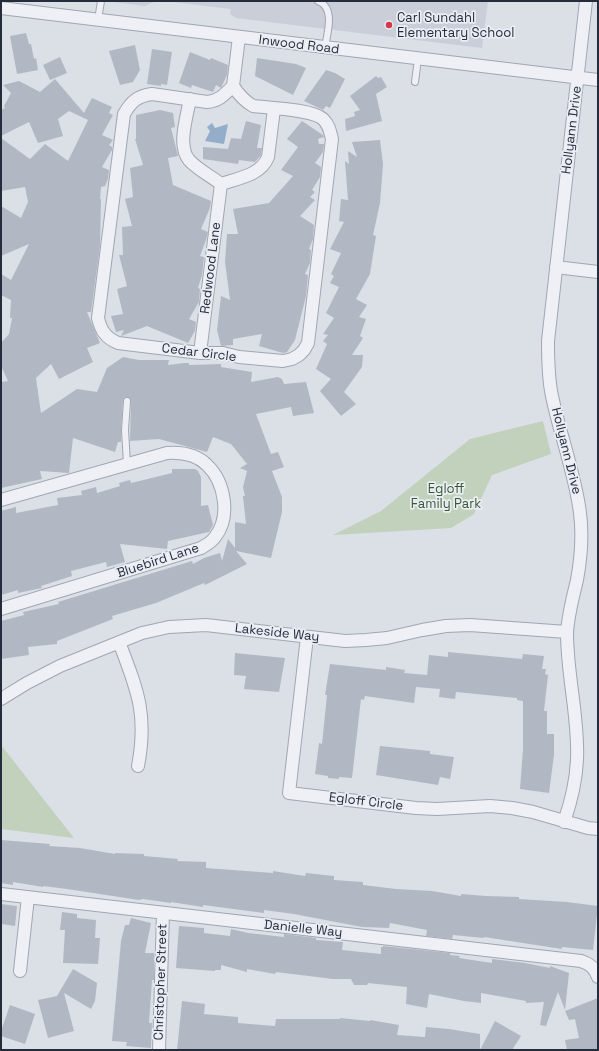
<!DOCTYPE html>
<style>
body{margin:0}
#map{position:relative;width:599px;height:1051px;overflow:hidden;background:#dbdfe6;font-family:"Space Grotesk",sans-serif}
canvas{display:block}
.frame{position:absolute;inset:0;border:2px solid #252d3d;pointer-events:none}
</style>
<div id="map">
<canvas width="599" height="1051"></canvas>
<div class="frame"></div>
</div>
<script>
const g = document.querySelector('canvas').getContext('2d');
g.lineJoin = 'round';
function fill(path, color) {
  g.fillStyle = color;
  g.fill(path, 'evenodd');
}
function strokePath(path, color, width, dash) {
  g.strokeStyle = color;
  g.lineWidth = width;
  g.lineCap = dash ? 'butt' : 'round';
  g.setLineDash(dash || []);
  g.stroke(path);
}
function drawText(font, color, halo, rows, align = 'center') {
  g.font = font + ' "Space Grotesk",sans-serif';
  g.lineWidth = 3.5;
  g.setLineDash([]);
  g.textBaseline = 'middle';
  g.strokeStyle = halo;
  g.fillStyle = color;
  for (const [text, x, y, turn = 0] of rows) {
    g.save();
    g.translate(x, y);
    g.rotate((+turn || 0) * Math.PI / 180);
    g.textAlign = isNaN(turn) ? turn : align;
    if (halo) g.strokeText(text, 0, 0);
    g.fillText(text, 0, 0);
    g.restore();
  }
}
fill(new Path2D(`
 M105 1H156L145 6Z
 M165 1H488L482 48 236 18 230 14 231 9Z`), '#c9ced9');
fill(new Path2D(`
 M543 421 551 454 492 475 474 514 451 528 333 535 381 511 470 439Z
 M1 745 74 838 1 829Z`), '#c1d1bc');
fill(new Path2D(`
 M212 123 215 128 228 124 224 144 205 141 210 131 207 127Z`), '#94adc9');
fill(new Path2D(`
 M26 33 29 44H31L34 59 36 58 38 70 17 74 10 36Z
 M135 45 140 70 133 82 120 85 109 51Z
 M152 49 172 52 167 85 161 84V86L147 84Z
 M190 52 210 60 211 58 228 65 227 75 221 88 216 85 213 92 192 85 191 88 179 83Z
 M60 57 67 73 50 80 43 65Z
 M257 58 296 64 306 68 293 95 255 76Z
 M326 70 335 73 345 79 330 108 326 106 323 110 304 101Z
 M376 76 378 78 381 77 387 87 376 94 382 121 346 131 345 119 355 116 354 112 360 110 350 96Z
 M55 79 84 113 92 98 112 107 109 113 113 115 102 135 113 140 109 145 112 147V150L102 167 109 170 108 179 105 186 101 187 100 199H101L100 246 91 312H87L100 343 87 348 93 362 59 379 51 364 36 378 41 413 77 389 97 392 107 368 123 357 139 360H169L168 365 184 363H189V365L221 364V367L252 372 251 382 278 377 282 379 284 384 306 382 314 413 293 416 291 407 256 414 271 454 278 452 284 467 272 471 282 497V512L271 558 236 551 247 564 205 585 204 583 156 603 112 616 113 619 57 641V644L28 647 29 655 1 659V621L24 615 23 612 59 604 58 602 192 561 193 564 204 558 220 553 222 561 228 539 235 548V522L246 524 243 496H245L243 487 247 471 240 468 247 464 231 444 213 437 207 452 159 439 130 441 131 401 128 397H125L123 400 121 430V442H118L115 452 73 438 69 473 40 471 42 479 1 488V382L8 381 1 366V343L9 334 12 318H10L11 300 1 295V274L11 280 29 244 1 256V206L21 218 28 202 25 187 1 191V138L30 159 45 144 68 161 88 120 69 111 58 119 63 136 38 143 29 122 1 136V110L5 108 4 106 11 93 3 85 19 81 40 92Z
 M160 110 173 113 175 127 171 128 178 156 168 158 173 185 211 201 210 208 201 229 208 232 206 240 200 256 204 257 202 275 198 288 200 289 199 302 189 319 196 322 195 331 188 343 147 326 121 336 124 330 116 332 111 316 123 314 117 289 127 286 119 255H123L122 227 132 226 125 199 133 197 130 168 143 165 135 139H136V115Z
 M246 121 261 125 257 148H262L261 155 255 162 239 160 238 164 203 159V147L228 149 231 138 241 139Z
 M302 121 323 135 324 137 318 139 319 144H324L323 152 315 163 321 167 320 177 312 190 315 192 310 197 315 200 300 216 314 225 313 239 309 249 311 250 310 263 305 274 308 275 306 296 295 340 287 352 283 353 259 346 262 334 233 339V345L221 346 217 330 221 296 230 300 225 262 227 234H238L233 209 269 203 293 176 281 170 298 147 287 139Z
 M380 140 383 164 380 203 373 235 376 236 370 274 356 299 367 305 359 317 366 319 360 336 363 338 352 355H363L362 367 344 392 356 404 341 416 320 391 331 379 316 369 327 344 323 341 328 335 323 334 334 318 326 313 339 287 330 283 334 276 331 274 341 253 330 249 344 222 339 221 341 199 348 200 345 161 349 164 348 151 357 157 352 142Z
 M172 469H195L198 471 201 477V506L208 505 213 525 209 532 168 541 167 549 120 544 125 562 107 567 106 562 71 571 72 576 41 586 42 588 18 593V590L1 595V511L16 507V513L58 505 57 498 82 495 81 491 96 487 97 493 120 486 119 483 130 480 131 483 172 473Z
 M448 652 522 659 523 654 544 656 542 669H546L545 674 548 675 544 711H547V734H554V755L549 793 520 789 523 749V701L517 700V698L456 692 455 699 439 697 440 689 416 687 414 703 365 696 364 700 361 699 352 778 339 777V779L328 778V776L315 774 319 743 322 744 327 695H325L330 664 386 670V667L405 670 404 673 427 675 429 655 448 657Z
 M235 653 285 658 279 692 244 689 246 676 234 675Z
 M380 746 430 751V754L454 757 450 779 440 777 438 785 376 775Z
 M1 840 50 844 49 846 80 848 115 854V853L144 854V856L178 859 177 861 206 862V868L273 873V871L305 876 306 873 334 876V880L363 882V885L396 889 432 891 461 896V894L486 896 519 897V899L567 902 598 906 593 950 562 947V949L484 937V938L453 935 452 939 426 936 427 930 390 923 389 928 362 927 294 914 264 910V913L203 905V907L171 902V903L143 899 139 900 67 889 43 886V887L13 882V885L1 883Z
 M1 904 17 906 15 926 1 924Z
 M62 912 77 914V918L96 920 95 938H100L98 964 63 963 65 930H60Z
 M131 918 151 923 145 953H154V980H152L149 1023H152L151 1048 126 1046 127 1042 112 1041 121 941 125 925H129Z
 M179 926 204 928V933L230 936 231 929 248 933 284 937V934L316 938V940L343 942 342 950 381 954V947H383V946L450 953V955L460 956 459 958 492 963V959L525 963 550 968V966L569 973 565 1010 558 992 546 1026 540 1025 544 1002 526 1003V1001L481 993V1003L464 1001 429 994 427 1008 406 1004 407 987 368 983 367 985H354L351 979H333L276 972 275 974 247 969V972L221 965V970H215V971L176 968Z
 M73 969 97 983 95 1001 91 1009 64 993 74 1031 48 1038 38 1000 57 996Z
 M598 998V1050H567L565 1040 579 1038 575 1019 569 1020 565 1011Z
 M182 1001 205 1004 204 1014 238 1017V1023L275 1026 276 1019H340V1018L370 1021V1020L399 1025 397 1035 425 1037 426 1027 449 1029 480 1034V1050H177Z
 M10 1005 35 1014 25 1044 1 1036V1031Z
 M495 1021 521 1036 512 1050H480Z`), '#b2b8c3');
const lane = new Path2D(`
 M318 1C336 8 327 33 325 48
 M98 20 101 1
 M415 82 418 59
 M127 401 125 430 127 464`);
const street = new Path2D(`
 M1 8 598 80
 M233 86C224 95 219 101 207 102L152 94C137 96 131 102 124 114L98 318C101 331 106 338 118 343L200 353H223L239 357 283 361 292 359 299 355 304 350 308 343 332 139C330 131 329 125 323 119 311 109 270 108 253 106 244 101 239 95 233 86L239 37
 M190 99C187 116 177 146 189 160 198 170 211 176 221 184 239 178 261 175 268 157L274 109
 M556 267 598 272
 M200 353 221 184
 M1 500 167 453C182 452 197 455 207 465 225 482 231 517 215 537 212 542 206 545 201 548L1 609
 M307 637 289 793 416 808 437 809 490 806 512 808 533 812 588 828 598 829
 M119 642C137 689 148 714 138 766
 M1 699 27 683 60 666 142 633 169 627 206 625 345 641 366 640 387 638 422 630 446 626 470 625 567 632
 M564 822C571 802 576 782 577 760 579 718 567 676 567 633 568 615 573 597 577 580 581 558 583 536 580 513 575 473 560 435 552 396 548 378 548 359 548 341L586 1
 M1 894 581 961C590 964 595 968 598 977
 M20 971 28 897
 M159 1050 163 913`);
strokePath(lane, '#a1a6b0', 8);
strokePath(street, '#a1a6b0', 14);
strokePath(lane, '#eef0f5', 6);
strokePath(street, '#eef0f5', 12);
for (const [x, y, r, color] of [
 [389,25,4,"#d3384d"]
]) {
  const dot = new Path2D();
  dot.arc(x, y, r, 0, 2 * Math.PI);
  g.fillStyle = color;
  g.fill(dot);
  strokePath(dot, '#eaeef4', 1.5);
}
drawText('13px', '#252d3d', '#eaeef4', [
 ["Carl Sundahl",397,18],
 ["Elementary School",397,33]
], 'left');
drawText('13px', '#252d3d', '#eaeef4', [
 ["Inwood Road",299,45,7],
 ["Hollyann Drive",572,130,-83],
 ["Redwood Lane",211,268,-83],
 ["Cedar Circle",199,353,7],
 ["Hollyann Drive",566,451,76],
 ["Bluebird Lane",158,561,-18],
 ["Lakeside Way",277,633,6],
 ["Egloff Circle",366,802,7],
 ["Danielle Way",303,929,6],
 ["Christopher Street",161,982,-88]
]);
drawText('13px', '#385931', '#eaeef4', [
 ["Egloff",446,489],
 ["Family Park",446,504]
]);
</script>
